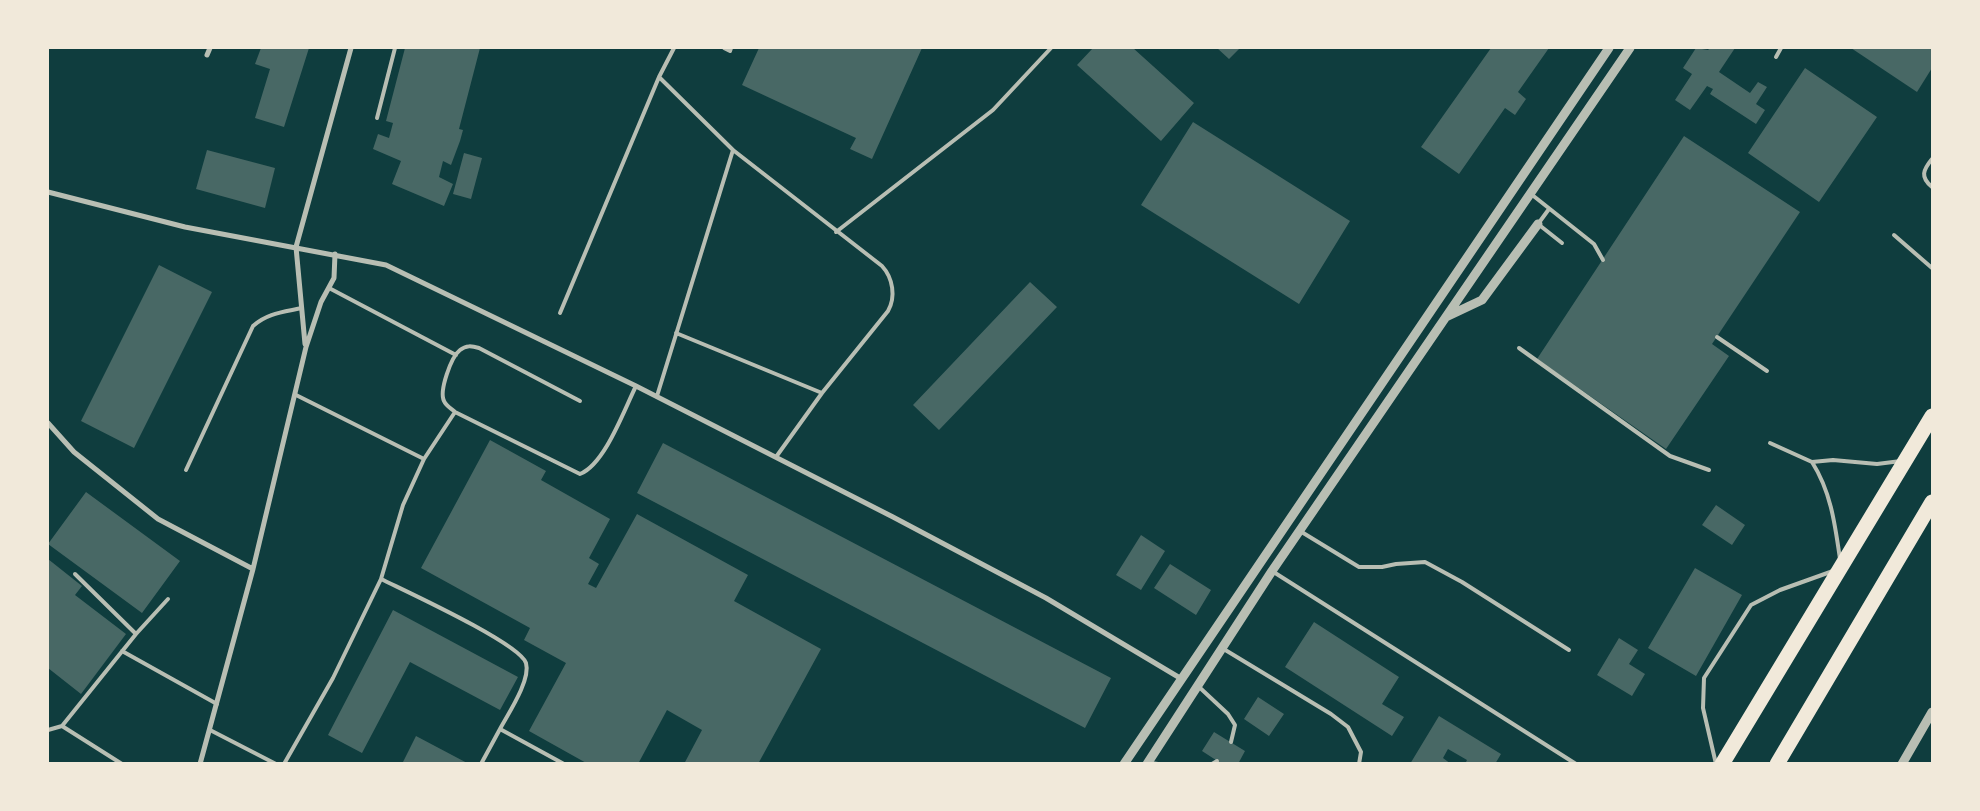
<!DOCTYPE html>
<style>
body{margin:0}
#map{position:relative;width:1980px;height:811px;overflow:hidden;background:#0f3d3e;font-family:"Varela Round",sans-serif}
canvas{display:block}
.frame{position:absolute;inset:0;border:49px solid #f1e9da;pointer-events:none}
</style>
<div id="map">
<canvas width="1980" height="811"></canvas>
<div class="frame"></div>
</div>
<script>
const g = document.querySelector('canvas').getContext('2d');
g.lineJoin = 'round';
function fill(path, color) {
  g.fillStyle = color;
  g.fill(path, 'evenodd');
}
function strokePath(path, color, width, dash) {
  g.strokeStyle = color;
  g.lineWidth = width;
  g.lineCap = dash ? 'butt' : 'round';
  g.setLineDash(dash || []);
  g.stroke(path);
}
fill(new Path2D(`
 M261 48H309L284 127 255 118 270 69 255 64Z
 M405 48H480L459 129 463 130 460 141 451 165 443 161 439 177 453 184 444 206 392 184 401 161 373 149 378 134 389 138 393 123 386 121Z
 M759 48H922L872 159 850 149 856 138 742 85Z
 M1093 48H1133L1194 103 1161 141 1077 65Z
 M1217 48H1240L1229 59Z
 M1491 48H1549L1518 92 1526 99 1515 115 1505 108 1459 174 1421 147Z
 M1696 48 1708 50 1710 48H1735L1719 72 1750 93 1758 82 1767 87 1756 104 1765 110 1756 124 1710 94 1713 89 1707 86 1690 110 1675 100 1692 74 1683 68Z
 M1851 48H1932V68L1917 92Z
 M1805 68 1877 117 1819 202 1748 153Z
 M1193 122 1350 221 1299 304 1141 205Z
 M1684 136 1800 212 1712 344 1729 356 1666 449 1537 359Z
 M207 150 275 168 265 208 196 189Z
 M464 153 482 158 471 199 453 194Z
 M159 265 212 292 134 448 81 421Z
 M1030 282 1057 307 939 430 913 405Z
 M490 440 546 471 541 480 610 519 589 558 599 564 588 584 596 588 637 514 748 575 734 601 821 649 758 764H684L702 730 667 710 638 764H588L529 731 566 663 524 640 530 628 421 568Z
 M663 443 1111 678 1085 728 637 493Z
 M86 492 180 561 142 613 48 544Z
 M1716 505 1745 525 1732 545 1702 525Z
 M1141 535 1165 551 1141 590 1116 575Z
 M48 559 82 586 75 595 126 634 81 694 48 668Z
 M1170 564 1211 590 1196 615 1154 588Z
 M1695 568 1742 595 1696 676 1648 648Z
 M393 610 518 677 500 710 410 662 362 753 328 735Z
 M1314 622 1399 677 1382 704 1404 717 1392 736 1285 667Z
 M1619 638 1638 650 1629 664 1645 674 1632 696 1597 675Z
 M1258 697 1284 714 1269 736 1244 719Z
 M1439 716 1501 754 1495 764H1465L1467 760 1448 749 1443 758 1451 764H1410Z
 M1214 732 1245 751 1238 764H1222L1202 751Z
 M416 736 469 764H402Z`), '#486865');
strokePath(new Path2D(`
 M674 48 659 77 733 150
 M724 48 730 51 731 48
 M1776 57 1781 48
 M377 118 395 48
 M1932 159C1923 170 1920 177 1932 187
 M1531 194 1594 244 1603 260
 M1549 209 1538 224 1562 243
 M836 232 993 110 1051 48
 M1894 235 1932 268
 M329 288 456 355
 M560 313 659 77
 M676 333 822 393
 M1717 337 1767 371
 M1519 348 1670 456 1709 470
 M296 395 424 459
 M657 396 733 150 882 266C893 278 896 297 888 311L822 393 776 457
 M580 401 479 348C472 346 466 345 460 350 451 357 439 391 444 401 446 406 452 409 455 412L580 474C605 464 624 410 636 386
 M1770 443 1812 462 1833 460 1877 464 1901 461
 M1812 462C1831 492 1835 524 1840 559
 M186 470 253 326C267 313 284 312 302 308
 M1300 531 1359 567H1382L1396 564 1425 562 1462 582 1569 650
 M1272 571 1576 764
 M75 574 136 634
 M381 579C405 591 519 643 526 663 531 680 508 714 500 729L564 764
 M1222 648 1331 714 1348 727 1361 752 1359 764
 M122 651 217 704
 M1198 686 1228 714 1235 725 1231 742
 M62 726 136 634 168 599
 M48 730 62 726 122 764
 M210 730 276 764
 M1150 763 1158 764
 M284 764 333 678 381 579 403 505 424 459 455 412
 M481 764 500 729
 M1212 764 1217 761
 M1716 764 1703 708 1704 678 1751 605 1780 590 1833 571`), '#b8beb3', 4);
strokePath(new Path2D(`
 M207 55 210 48
 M48 192 185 227 386 265 636 386 893 517 1046 598 1180 678
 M305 344 296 247 351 48
 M48 423 74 452 158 519 253 569
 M200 764 253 569 306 347 321 302 334 278 335 254`), '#b8beb3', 5);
strokePath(new Path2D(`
 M1446 317 1482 300 1538 224
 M1124 764 1609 48
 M1147 764 1272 571 1630 48
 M1902 764 1932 712`), '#b8beb3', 9);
strokePath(new Path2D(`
 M1722 764 1932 416
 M1777 764 1932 502`), '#f1e9da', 15);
</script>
